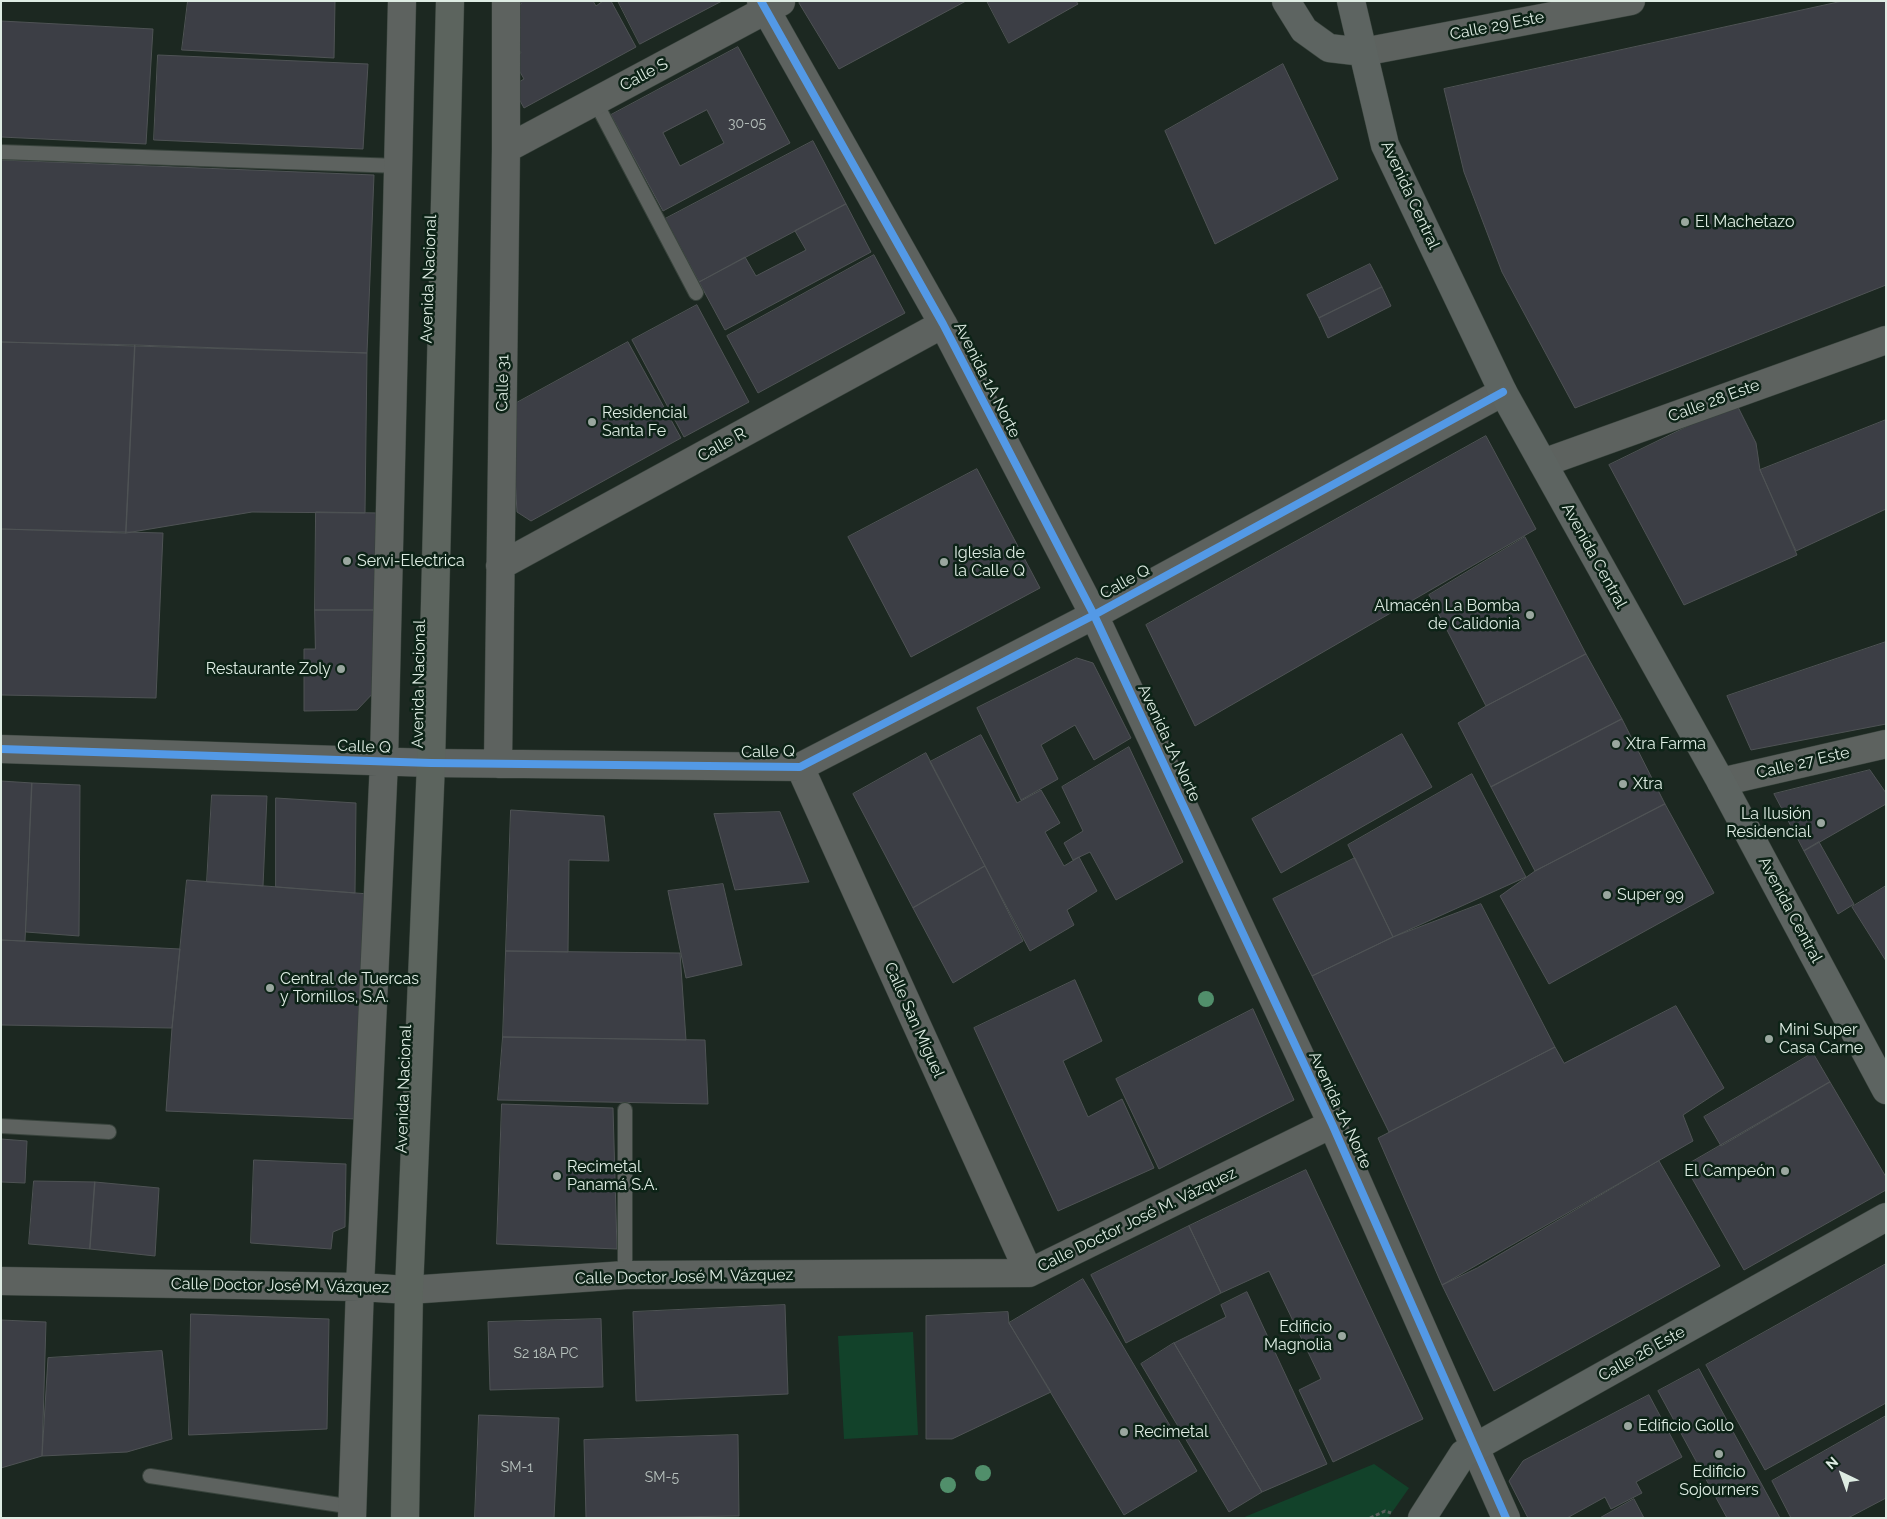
<!DOCTYPE html>
<meta charset="utf-8">
<style>
body{margin:0}
#map{position:relative;width:1887px;height:1519px;overflow:hidden;background:#1c2821;font-family:Raleway,sans-serif}
canvas{display:block}
.frame{position:absolute;inset:0;border:2px solid #deece3;pointer-events:none}
.north{position:absolute;left:1817px;top:1449px;width:50px;height:50px;-webkit-text-stroke:4px #0d2317;paint-order:stroke;rotate:318deg;font-size:14px;font-weight:700;line-height:20px;text-align:center;color:#deece3}
.north::after{content:'';display:block;margin:auto;width:18px;height:22px;background:#deece3;clip-path:polygon(50% 0,100% 100%,50% 72%,0 100%)}
</style>
<div id="map">
<canvas width="1887" height="1519"></canvas>
<div class="frame"></div>
<div class="north">N</div>
</div>
<script>
const g = document.querySelector('canvas').getContext('2d');
g.lineJoin = 'round';
function fill(path, color) {
  g.fillStyle = color;
  g.fill(path, 'evenodd');
}
function strokePath(path, color, width, dash) {
  g.strokeStyle = color;
  g.lineWidth = width;
  g.lineCap = dash ? 'butt' : 'round';
  g.setLineDash(dash || []);
  g.stroke(path);
}
function drawText(font, color, halo, rows, align = 'center') {
  g.font = font + ' Raleway,sans-serif';
  g.lineWidth = 5;
  g.setLineDash([]);
  g.textBaseline = 'middle';
  g.strokeStyle = halo;
  g.fillStyle = color;
  for (const [text, x, y, turn = 0] of rows) {
    g.save();
    g.translate(x, y);
    g.rotate((+turn || 0) * Math.PI / 180);
    g.textAlign = isNaN(turn) ? turn : align;
    if (halo) g.strokeText(text, 0, 0);
    g.fillText(text, 0, 0);
    g.restore();
  }
}
fill(new Path2D(`
 M913 1332 918 1435 844 1439 838 1336Z
 M1374 1464 1409 1488 1388 1518H1242Z`), '#12422a');
const building = new Path2D(`
 M188 1H335L334 58 182 50Z
 M519 1H593L596 6 603 1H611L636 47 524 108 512 86 524 79 512 58 521 53 510 33 520 28 510 10 521 4Z
 M618 1H722L640 44Z
 M802 1H966L839 69 799 3Z
 M987 1H1076L1078 4 1009 43Z
 M1843 1H1886V285L1575 408 1502 272 1464 172 1444 89Z
 M1 21 153 29 146 144 1 137Z
 M738 47 790 143 663 211 611 115ZM707 110 724 143 680 166 663 133Z
 M158 55 368 64 363 149 154 140Z
 M1283 64 1338 179 1215 244 1165 131Z
 M813 141 846 204 699 282 665 219Z
 M1 160 374 175 367 353 1 342Z
 M846 204 871 252 725 330 699 282 745 257 756 276 806 250 795 231Z
 M874 255 905 313 758 393 727 336Z
 M1370 264 1382 287 1319 318 1307 295Z
 M1382 287 1391 306 1328 338 1319 318Z
 M697 305 749 402 684 437 632 340Z
 M1 342 135 345 126 533 1 529Z
 M628 342 681 438 531 521 517 512 511 406Z
 M135 345 367 353 365 513 252 512 126 533Z
 M1736 403 1756 443 1760 470 1797 555 1684 605 1609 465Z
 M1886 420V509L1796 551 1760 470Z
 M1486 436 1536 529 1195 726 1146 625Z
 M977 469 1040 588 911 657 848 537Z
 M316 512 380 513 378 610H315Z
 M1 529 163 533 156 698 1 695Z
 M1525 537 1586 654 1486 706 1429 595Z
 M315 610H378V688L357 710 304 711V649H315Z
 M1886 642V724L1751 750 1727 696Z
 M1586 654 1622 719 1491 787 1458 723 1486 706Z
 M1077 658 1093 663 1131 738 1094 760 1075 725 1041 745 1058 779 1021 800 977 708Z
 M1622 719 1665 804 1535 871 1491 787Z
 M1402 734 1432 787 1281 873 1252 819Z
 M981 735 1017 803 1041 790 1060 823 1045 832 1064 866 1079 857 1097 891 1067 910 1074 925 1030 951 930 762Z
 M1129 747 1183 862 1116 900 1090 852 1073 860 1064 843 1083 831 1062 787Z
 M926 753 985 866 913 908 853 794Z
 M1870 770 1886 793V804L1804 851 1774 794Z
 M1472 774 1526 877 1393 937 1348 845Z
 M1 781 32 783 25 941 1 940Z
 M32 783 80 785 79 936 26 932Z
 M212 795 267 796 263 886 207 882Z
 M276 798 356 803 355 893 276 887Z
 M1665 804 1714 893 1549 984 1500 896 1535 871Z
 M511 810 604 816 609 861 569 860 568 952 506 951Z
 M780 812 809 882 735 890 714 814Z
 M1819 842 1854 904 1838 914 1804 851Z
 M1355 858 1393 937 1312 976 1273 899Z
 M985 866 1023 941 953 983 913 908Z
 M187 880 369 894 356 1119 166 1111 172 1028Z
 M723 884 742 965 686 978 668 891Z
 M1886 886V961L1852 907Z
 M1481 904 1555 1047 1389 1132 1312 976 1393 937Z
 M1 940 180 949 172 1028 1 1025Z
 M506 951 680 953 686 1040 503 1037Z
 M1075 980 1102 1041 1063 1061 1088 1117 1122 1099 1154 1168 1058 1211 974 1028Z
 M1676 1006 1724 1088 1683 1115 1693 1141 1442 1285 1378 1138 1555 1047 1564 1063Z
 M1253 1009 1294 1100 1159 1169 1116 1079Z
 M503 1037 705 1040 708 1104 498 1100Z
 M1813 1053 1830 1082 1721 1146 1704 1117Z
 M1830 1082 1886 1177V1190L1744 1270 1685 1166Z
 M502 1104 613 1108 617 1249 497 1244Z
 M1 1139 27 1141 25 1183 1 1182Z
 M254 1160 346 1164 345 1227 333 1232 331 1249 251 1243Z
 M1659 1161 1720 1266 1494 1391 1442 1285 1477 1268Z
 M1306 1170 1423 1419 1333 1462 1299 1390 1321 1379 1269 1271 1221 1293 1189 1226Z
 M34 1181 95 1182 90 1249 29 1244Z
 M95 1182 159 1188 155 1256 90 1249Z
 M1189 1226 1221 1293 1126 1343 1091 1275Z
 M1886 1264V1403L1765 1470 1706 1365Z
 M1083 1279 1197 1471 1124 1515 1009 1323Z
 M1247 1292 1327 1464 1262 1492 1174 1343 1226 1317 1221 1305Z
 M785 1305 788 1394 636 1401 633 1312Z
 M1008 1312 1009 1323 1051 1392 952 1439H926V1316Z
 M191 1314 329 1319 327 1429 189 1435Z
 M601 1319 603 1387 490 1390 488 1322Z
 M1 1320 46 1322 42 1456 1 1468Z
 M1174 1343 1262 1492 1229 1512 1141 1364Z
 M162 1351 172 1439 127 1452 42 1456 48 1358Z
 M1699 1369 1780 1518H1727L1658 1391Z
 M1649 1395 1682 1457 1636 1482 1642 1493 1611 1509 1605 1497 1567 1518H1528L1509 1481 1523 1461Z
 M479 1415 559 1418 554 1518H475Z
 M1886 1416V1498L1848 1518H1791L1772 1481Z
 M738 1435 739 1516 586 1518 584 1440Z
 M1634 1499 1644 1518H1600Z`);
fill(building, '#3c3e45');
strokePath(building, '#4f5355', 1);
const lane = new Path2D(`
 M595 101 696 293
 M1 152 399 166
 M1 1126 109 1132
 M625 1275V1110
 M150 1476 353 1507`);
const street = new Path2D(`
 M761 1 943 324 1094 615 1332 1124 1506 1518
 M1363 52 1631 1
 M506 149 781 2
 M1543 463 1886 340
 M500 566 943 324
 M1 749 431 763 800 767 1094 615 1503 392
 M498 764 506 149V1
 M800 767 1029 1273
 M1721 782 1886 744
 M1 1281 360 1287 409 1290 625 1275 1029 1273 1332 1124
 M352 1518 360 1287 384 761 402 1`);
const secondary = new Path2D(`
 M1286 1 1304 30 1329 48 1363 52
 M1351 1 1385 145 1503 392 1721 782 1886 1090
 M1422 1518 1463 1454 1886 1217`);
const primary = new Path2D(`
 M405 1518 409 1290 431 763 450 1`);
strokePath(lane, '#38433c', 16);
strokePath(street, '#38433c', 29);
strokePath(secondary, '#38433c', 29);
strokePath(primary, '#38433c', 29);
strokePath(new Path2D(`
 M1370 1518 1385 1511 1391 1513`), '#585e5a', 3, [4, 2.5]);
strokePath(lane, '#5d625f', 14);
strokePath(street, '#5d625f', 28);
strokePath(secondary, '#5d6461', 28);
strokePath(primary, '#5c645e', 28);
strokePath(new Path2D(`
 M761 1 943 324 1094 615 1332 1124 1506 1518
 M1 749 431 763 800 767 1094 615 1503 392`), '#5399e6', 8);
g.fillStyle = '#518f6b';
for (const [x, y] of [
 [1206,999],
 [983,1473],
 [948,1485]
]) {
  g.beginPath();
  g.arc(x, y, 8, 0, 2 * Math.PI);
  g.fill();
}
for (const [x, y, r, color] of [
 [1685,222,5,"#9aa79f"],
 [592,422,5,"#9aa79f"],
 [347,561,5,"#9aa79f"],
 [944,562,5,"#9aa79f"],
 [1530,615,5,"#9aa79f"],
 [341,669,5,"#9aa79f"],
 [1616,744,5,"#9aa79f"],
 [1623,784,5,"#9aa79f"],
 [1821,823,5,"#9aa79f"],
 [1607,895,5,"#9aa79f"],
 [270,988,5,"#9aa79f"],
 [1769,1039,5,"#9aa79f"],
 [1785,1171,5,"#9aa79f"],
 [557,1176,5,"#9aa79f"],
 [1342,1336,5,"#9aa79f"],
 [1628,1426,5,"#9aa79f"],
 [1124,1432,5,"#9aa79f"],
 [1719,1454,5,"#9aa79f"]
]) {
  const dot = new Path2D();
  dot.arc(x, y, r, 0, 2 * Math.PI);
  g.fillStyle = color;
  g.fill(dot);
  strokePath(dot, '#0d2317', 2);
}
drawText('14px', '#b6c0bc', null, [
 ["30-05",747,124],
 ["S2 18A PC",546,1354],
 ["SM-1",517,1468],
 ["SM-5",662,1478]
]);
drawText('16px', '#deece3', '#0d2317', [
 ["Calle 29 Este",1497,26,-11],
 ["Calle S",644,75,-28],
 ["Avenida Central",1410,195,65],
 ["Avenida Nacional",429,279,-88],
 ["Avenida 1A Norte",987,380,63],
 ["Calle 31",503,383,-89],
 ["Calle 28 Este",1714,401,-20],
 ["Calle R",722,445,-29],
 ["Avenida Central",1594,556,61],
 ["Calle Q",1125,582,-29],
 ["Avenida Nacional",419,684,-89],
 ["Avenida 1A Norte",1169,743,65],
 ["Calle Q",364,747,2],
 ["Calle Q",768,752,-1],
 ["Calle 27 Este",1803,763,-13],
 ["Avenida Central",1790,910,62],
 ["Calle San Miguel",914,1020,66],
 ["Avenida Nacional",404,1089,-88],
 ["Avenida 1A Norte",1340,1110,65],
 ["Calle Doctor José M. Vázquez",1137,1220,-26],
 ["Calle Doctor José M. Vázquez",684,1277,-1],
 ["Calle Doctor José M. Vázquez",280,1286,1],
 ["Calle 26 Este",1642,1354,-29]
]);
drawText('16px', '#deece3', '#0d2317', [
 ["El Machetazo",1695,222],
 ["Residencial",602,413],
 ["Santa Fe",602,431],
 ["Iglesia de",954,553],
 ["la Calle Q",954,571],
 ["Servi-Electrica",357,561],
 ["Almacén La Bomba",1520,606,"right"],
 ["de Calidonia",1520,624,"right"],
 ["Restaurante Zoly",331,669,"right"],
 ["Xtra Farma",1626,744],
 ["Xtra",1633,784],
 ["La Ilusión",1811,814,"right"],
 ["Residencial",1811,832,"right"],
 ["Super 99",1617,895],
 ["Central de Tuercas",280,979],
 ["y Tornillos, S.A.",280,997],
 ["Mini Super",1779,1030],
 ["Casa Carne",1779,1048],
 ["Recimetal",567,1167],
 ["Panamá S.A.",567,1185],
 ["El Campeón",1775,1171,"right"],
 ["Edificio",1332,1327,"right"],
 ["Magnolia",1332,1345,"right"],
 ["Edificio Gollo",1638,1426],
 ["Recimetal",1134,1432],
 ["Edificio",1719,1472,"center"],
 ["Sojourners",1719,1490,"center"]
], 'left');
</script>
